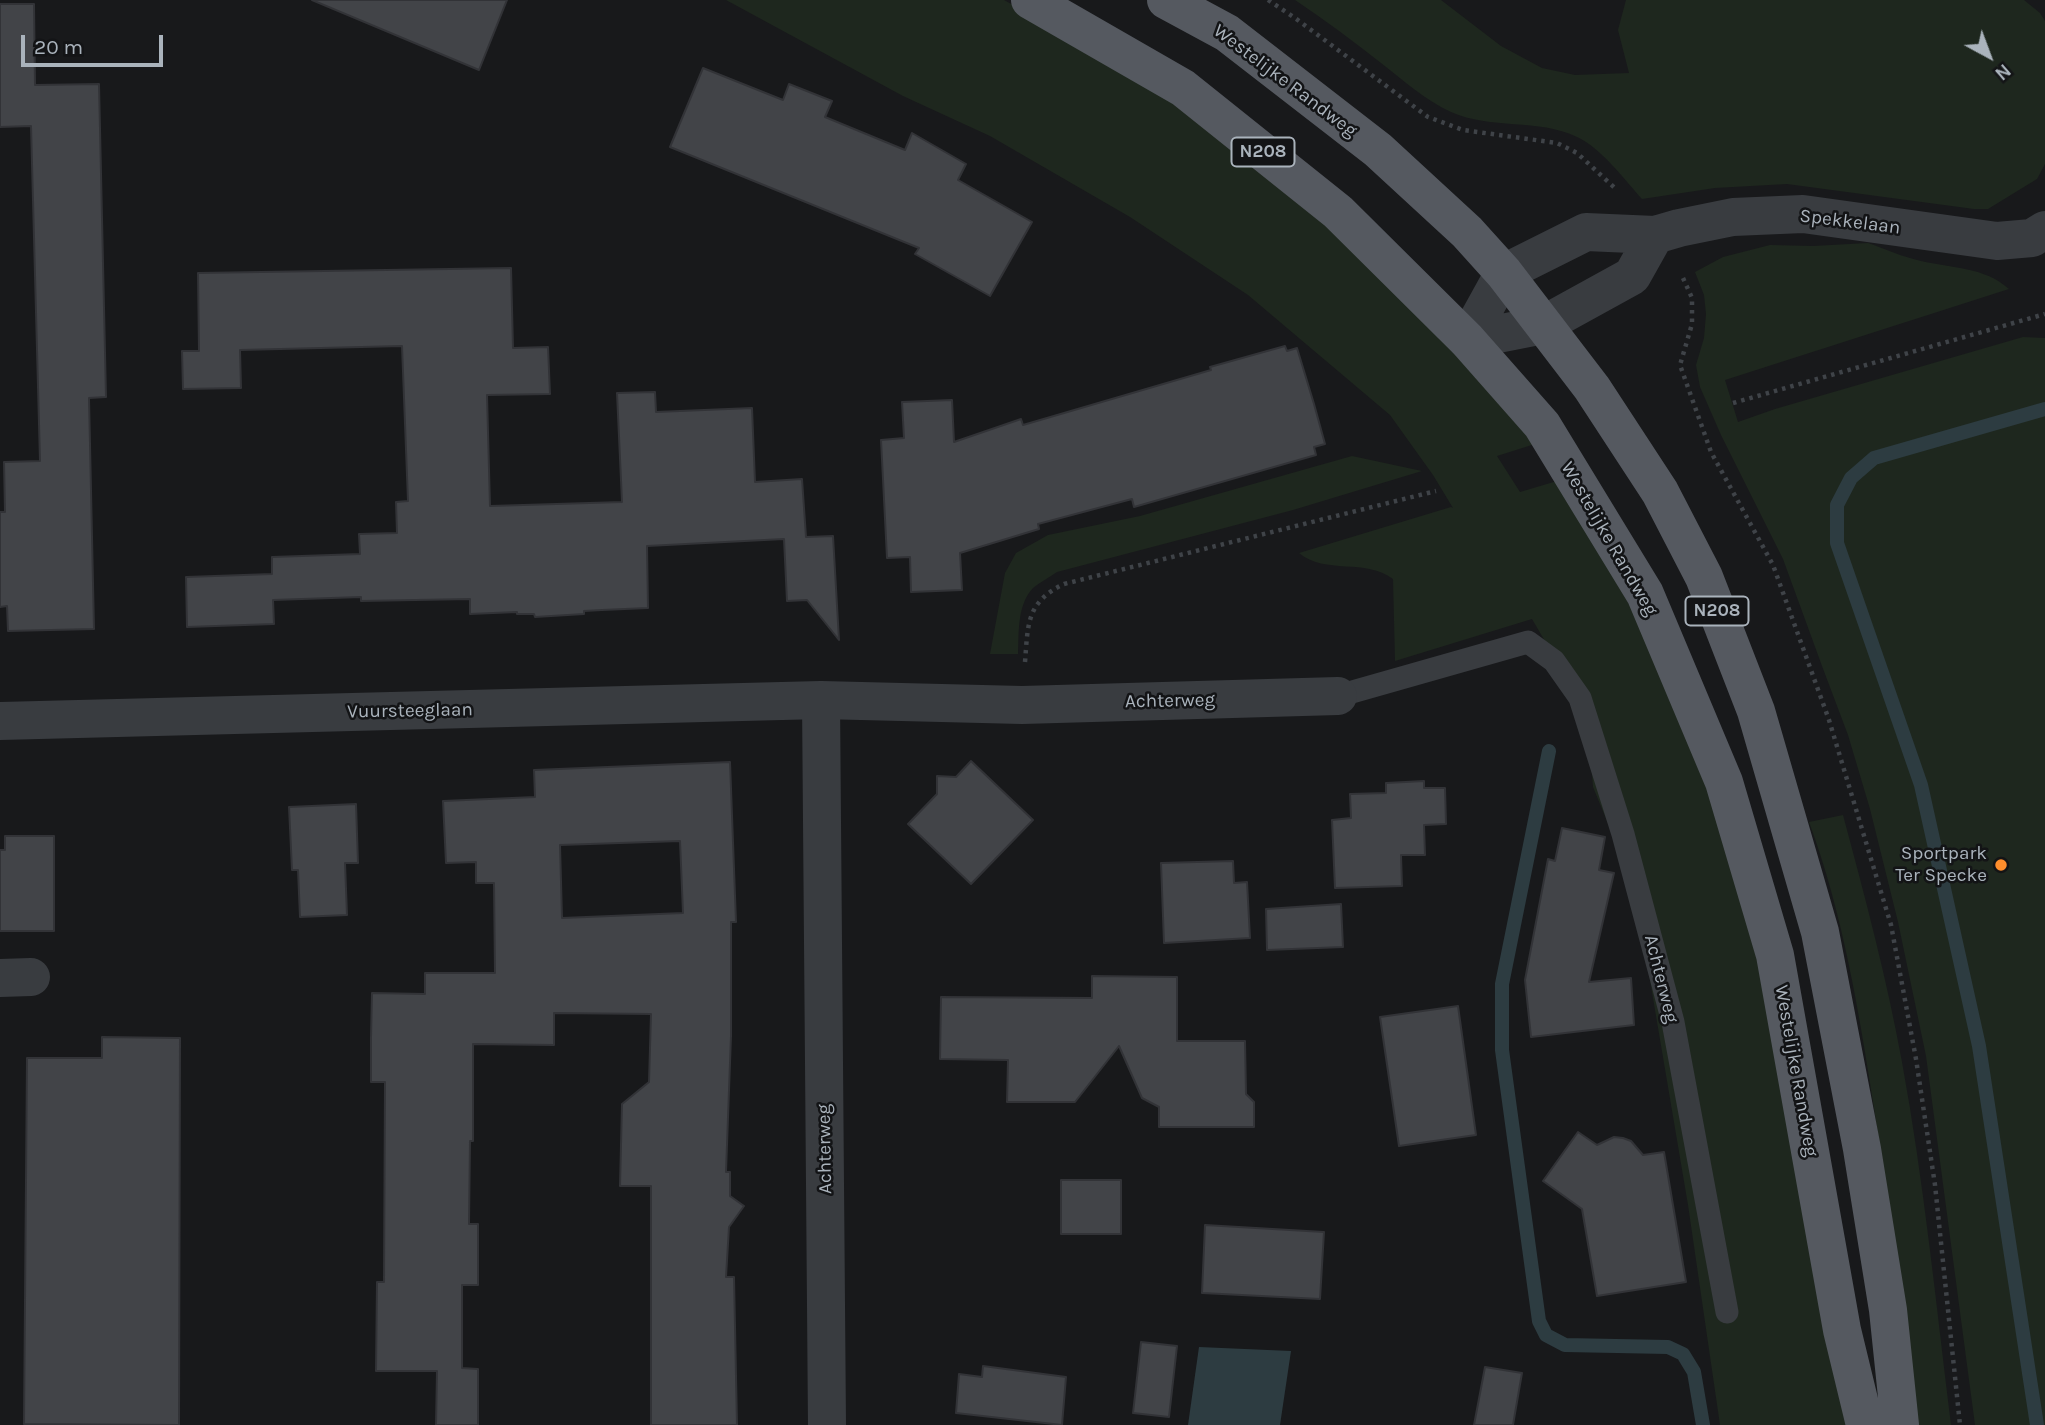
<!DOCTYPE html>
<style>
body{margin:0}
#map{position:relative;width:2045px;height:1425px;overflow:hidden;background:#18191b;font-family:Karla,sans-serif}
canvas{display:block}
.north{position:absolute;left:1954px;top:21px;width:70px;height:70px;-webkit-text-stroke:5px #131416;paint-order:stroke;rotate:139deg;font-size:19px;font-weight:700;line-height:28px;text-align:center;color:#aab3bc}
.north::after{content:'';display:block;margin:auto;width:24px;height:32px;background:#aab3bc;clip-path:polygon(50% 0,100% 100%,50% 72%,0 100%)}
.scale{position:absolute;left:21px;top:35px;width:142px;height:32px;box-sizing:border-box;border:4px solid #aab3bc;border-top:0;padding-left:9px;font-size:21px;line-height:24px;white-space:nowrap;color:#aab3bc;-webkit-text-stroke:5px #131416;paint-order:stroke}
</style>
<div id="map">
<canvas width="2045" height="1425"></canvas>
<div class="north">N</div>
<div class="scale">20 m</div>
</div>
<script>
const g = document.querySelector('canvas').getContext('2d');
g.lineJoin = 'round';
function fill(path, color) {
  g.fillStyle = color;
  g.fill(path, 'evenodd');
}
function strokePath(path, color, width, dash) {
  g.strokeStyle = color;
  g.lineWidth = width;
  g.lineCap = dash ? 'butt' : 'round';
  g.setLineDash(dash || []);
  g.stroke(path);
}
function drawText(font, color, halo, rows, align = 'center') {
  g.font = font + ' Karla,sans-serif';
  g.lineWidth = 5;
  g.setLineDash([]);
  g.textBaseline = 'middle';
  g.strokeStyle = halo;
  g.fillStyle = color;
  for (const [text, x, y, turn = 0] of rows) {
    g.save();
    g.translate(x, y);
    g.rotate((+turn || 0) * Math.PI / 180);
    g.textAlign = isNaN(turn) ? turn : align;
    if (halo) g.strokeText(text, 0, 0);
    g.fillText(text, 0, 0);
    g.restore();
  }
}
fill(new Path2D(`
 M726 0H1004L1163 88 1332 216 1535 444 1497 456 1520 492 1557 481 1666 666 1754 911 1847 1425H1720L1688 1205 1643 939 1628 872 1593 787 1587 713 1532 619 1395 661 1393 579C1366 558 1325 575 1299 553L1451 507 1453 508 1433 475 1390 415 1248 295 1130 217 990 136 903 96Z
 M1295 0H1441L1501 46 1542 68 1575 75 1629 73 1618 30 1626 0H2024L2040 13 2045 21V164L2037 179 1988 209H1974L1787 184 1715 188 1642 199C1624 179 1601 148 1577 137 1538 118 1491 130 1451 112 1425 100 1404 81 1381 63 1353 41 1325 20 1295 0Z
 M1868 243C1885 249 1903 257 1921 261 1951 268 1985 267 2009 289L1725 380 1738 422 1775 409 2023 337 2045 338V1425H1975L1926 1056 1898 922 1870 809 1848 735 1822 666 1783 559 1721 435 1700 387 1696 365 1704 338 1706 314 1704 295 1695 272 1723 257 1770 245 1813 246Z
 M1352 456 1422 471 1293 510 1057 572C1050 577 1040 582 1033 588 1017 605 1019 632 1018 654H990L1005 573 1016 553 1048 535 1140 516Z
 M1843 815C1865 897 1887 979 1902 1062 1924 1182 1936 1304 1951 1425H1917C1903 1319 1890 1213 1874 1108 1859 1012 1843 914 1809 822Z`), '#1e271e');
fill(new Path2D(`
 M1199 1347 1291 1351 1280 1425H1188Z`), '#2d3c41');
strokePath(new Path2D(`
 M1549 751 1502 984V1050L1539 1321 1546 1335 1565 1345 1668 1347 1683 1354 1694 1372 1703 1425
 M2037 1425 1979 1046 1921 785 1837 543V505L1851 478 1874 458 2045 409`), '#2d3c41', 14);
const building = new Path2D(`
 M312 0H507L479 70Z
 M0 4H34L35 85 99 84 106 397 89 398 94 629 8 631 7 606 0 607V512H5L4 462 40 461 31 126 0 127Z
 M703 68 783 100 789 84 832 101 825 117 905 150 912 133 966 164 958 180 1032 222 990 296 915 254 919 248 670 147Z
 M511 268 513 348 548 347 550 394 487 395 490 506 622 502 617 393 655 392 656 412 752 408 755 482 802 479 806 537 833 536 839 640 807 600 787 601 784 539 647 546 648 608 602 610 584 611V614L535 617 534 614H517V612L470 614V599L361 601V597L273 600 274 624 187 627 186 577 272 574V557L360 554 359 534 397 533 396 502 408 501 402 346 240 350 241 388 183 389 182 351H199L198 273Z
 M1285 346 1287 351 1297 348 1314 404 1325 444 1314 447 1316 455 1134 507 1132 499 1038 524 1039 529 960 553 962 590 911 592 910 557 887 558 881 440 904 438 902 402 952 400 954 442 1021 419 1023 425 1211 370 1210 367Z
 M971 761 1033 820 971 884 908 824 937 794V776L956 777Z
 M730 762 736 922H731V1036L726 1172H730V1196L744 1206 729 1227 726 1277H734L737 1425H651V1186H620L622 1104 649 1082 651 1014 554 1013V1045L473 1044V1141H470L469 1224H478V1285H462V1368L478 1369V1425H436L437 1371H376L377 1282H384L385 1082H371V1038L372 993 425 994V973H495L494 883H476V862L446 863 443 801 535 797 534 770ZM680 841 683 913 562 918 560 845Z
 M1424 781V788H1445L1446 824 1424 825 1425 855H1401L1402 886 1335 888 1332 820 1351 818 1350 794 1386 793V783Z
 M356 804 358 863H345L347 915 300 917 298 870H292L289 807Z
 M1562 828 1605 837 1599 870 1614 873 1589 982 1631 978 1634 1025 1531 1037 1525 980 1548 859 1555 861Z
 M5 836H54V931H0V850H5Z
 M1233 861 1234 883 1247 882 1250 938 1164 943 1161 863Z
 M1341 904 1343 947 1267 950 1266 909Z
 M1092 976 1177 977V1041H1245L1246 1094 1254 1102V1127H1159V1107L1142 1098 1119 1046 1075 1102H1007L1008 1060 940 1059 941 997 1092 998Z
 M1458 1006 1476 1135 1399 1146 1380 1017Z
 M102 1037 180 1038 179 1425 24 1424 27 1058H102Z
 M1578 1132 1597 1145 1614 1137 1623 1138 1631 1141 1643 1155 1664 1152 1686 1282 1597 1296 1582 1209 1543 1181Z
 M1061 1180H1121V1234H1061Z
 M1205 1225 1324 1232 1320 1299 1202 1293Z
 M1141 1342 1177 1346 1169 1417 1133 1413Z
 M983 1366 1066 1377 1062 1425 956 1413 959 1374 982 1377Z
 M1485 1367 1522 1373 1513 1425H1474Z`);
fill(building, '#424448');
strokePath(building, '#323337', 2);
strokePath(new Path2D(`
 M1268 0 1295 18 1428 117 1463 130 1557 143 1577 153 1617 190
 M1683 278 1692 298V324L1680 365 1711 452 1773 565 1829 720 1891 925 1916 1059 1935 1185 1960 1425
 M1733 403 2045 314
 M1025 662C1028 625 1026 602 1064 584L1436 491`), '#3f4348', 4.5, [3.5, 5]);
strokePath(new Path2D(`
 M1338 696 1528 642 1554 661 1580 698 1623 834 1673 1022 1727 1312`), '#393c40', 23);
strokePath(new Path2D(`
 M1467 340 1504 273 1586 232 1655 235 1679 228 1733 217 1803 214 1997 241 2032 238 2045 230
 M1467 340 1543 325 1632 276 1655 235
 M821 700 827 1425
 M0 721 821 700 1022 705 1338 696
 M0 978 31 977`), '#393c40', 38);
strokePath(new Path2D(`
 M1030 0 1183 88 1338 212 1467 340 1542 425 1645 594 1724 782 1775 955 1842 1330 1865 1425
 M1166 0 1227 33 1378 150 1467 232 1504 273 1592 388 1660 492 1704 577 1756 711 1820 932 1862 1149 1888 1310 1900 1425`), '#555960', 38);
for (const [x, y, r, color] of [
 [2001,865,7,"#ff8e2c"]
]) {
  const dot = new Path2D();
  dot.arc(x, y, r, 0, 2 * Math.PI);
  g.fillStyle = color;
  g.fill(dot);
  strokePath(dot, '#131416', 2.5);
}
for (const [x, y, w] of [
 [1263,152,63],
 [1717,611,63]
]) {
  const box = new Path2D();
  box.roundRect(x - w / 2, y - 14.5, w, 29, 5);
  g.fillStyle = '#131416';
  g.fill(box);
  strokePath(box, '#aab3bc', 2);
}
drawText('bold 18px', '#aab3bc', null, [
 ["N208",1263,152],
 ["N208",1717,611]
]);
drawText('19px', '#aab3bc', '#131416', [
 ["Westelijke Randweg",1285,81,37],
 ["Spekkelaan",1850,222,7],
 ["Westelijke Randweg",1609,539,60],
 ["Achterweg",1170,701,-1],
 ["Vuursteeglaan",410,711,-1],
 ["Achterweg",1661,979,76],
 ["Westelijke Randweg",1796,1071,80],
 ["Achterweg",825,1149,-91]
]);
drawText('19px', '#aab3bc', '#131416', [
 ["Sportpark",1987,854],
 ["Ter Specke",1987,876]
], 'right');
</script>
